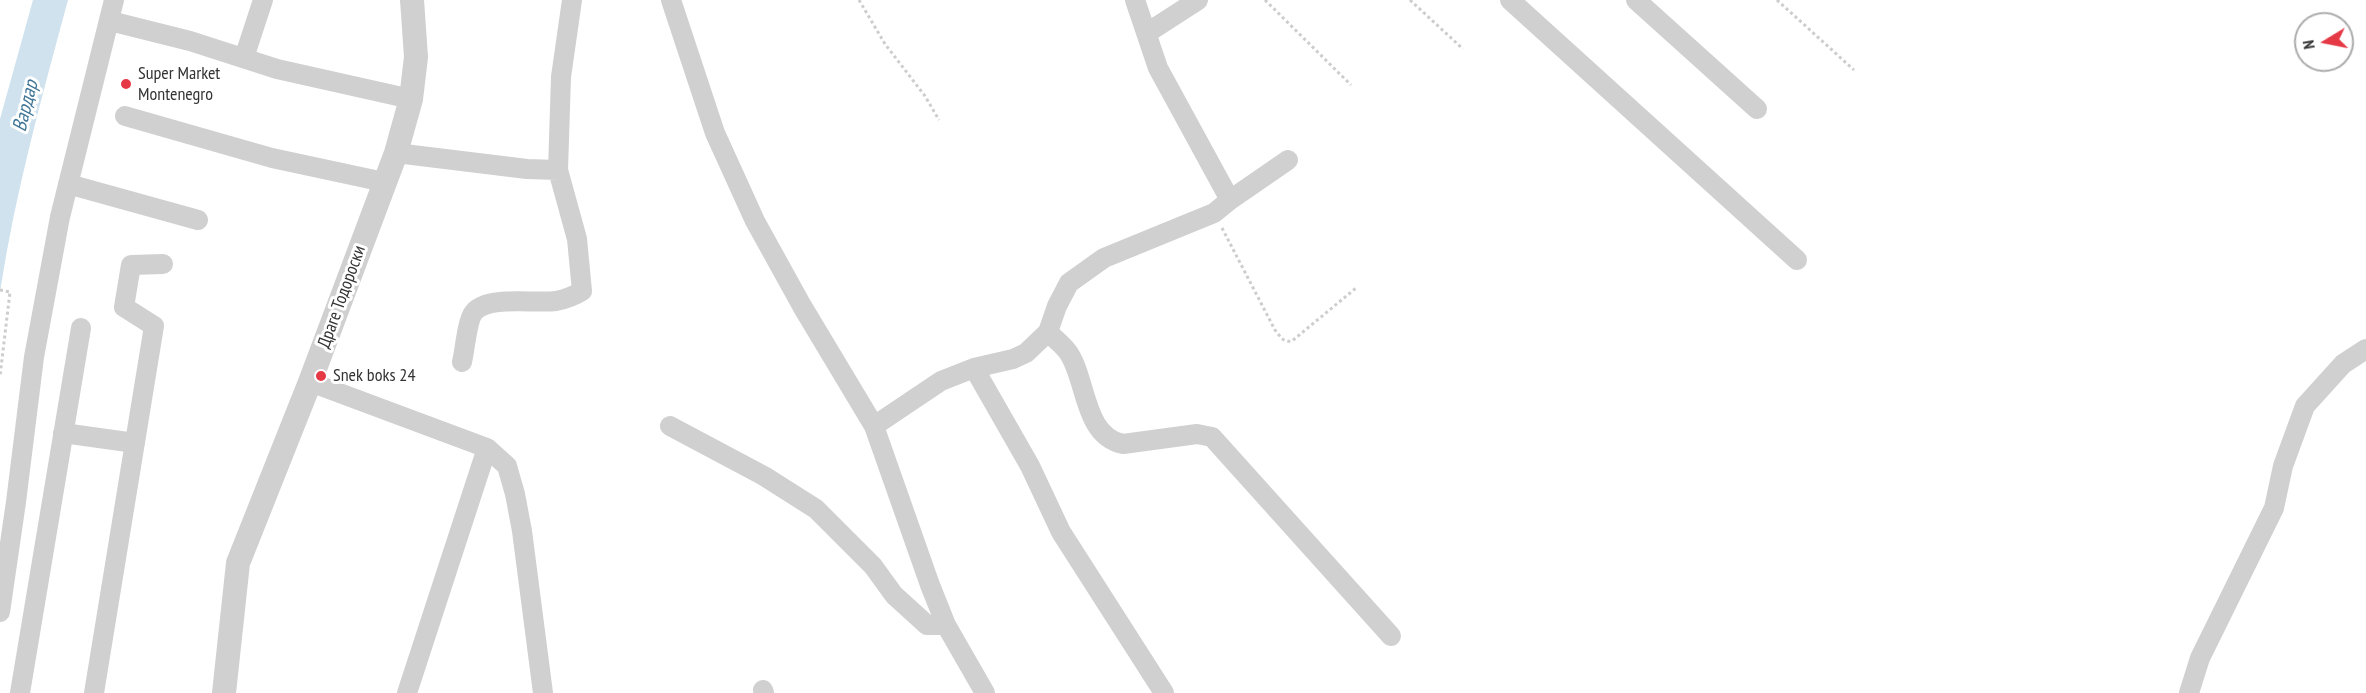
<!DOCTYPE html>
<meta charset="utf-8">
<style>
body{margin:0}
#map{position:relative;width:2366px;height:693px;overflow:hidden;background:#fff;font-family:"PT Sans Narrow",sans-serif}
canvas{display:block}
.north{position:absolute;left:2294px;top:12px;width:60px;height:60px;box-sizing:border-box;background:#fff;border:2px solid #adadad;border-radius:50%;rotate:260deg;font-size:16px;font-weight:700;line-height:24px;text-align:center;color:#333}
.north::after{content:'';display:block;margin:auto;width:21px;height:27px;background:#e63946;clip-path:polygon(50% 0,100% 100%,50% 72%,0 100%)}
</style>
<div id="map">
<canvas width="2366" height="693"></canvas>
<div class="north">N</div>
</div>
<script>
const g = document.querySelector('canvas').getContext('2d');
g.lineJoin = 'round';
function fill(path, color) {
  g.fillStyle = color;
  g.fill(path, 'evenodd');
}
function strokePath(path, color, width, dash) {
  g.strokeStyle = color;
  g.lineWidth = width;
  g.lineCap = dash ? 'butt' : 'round';
  g.setLineDash(dash || []);
  g.stroke(path);
}
function drawText(font, color, halo, rows, align = 'center') {
  g.font = font + ' "PT Sans Narrow",sans-serif';
  g.lineWidth = 6;
  g.setLineDash([]);
  g.textBaseline = 'middle';
  g.strokeStyle = halo;
  g.fillStyle = color;
  for (const [text, x, y, turn = 0] of rows) {
    g.save();
    g.translate(x, y);
    g.rotate((+turn || 0) * Math.PI / 180);
    g.textAlign = isNaN(turn) ? turn : align;
    if (halo) g.strokeText(text, 0, 0);
    g.fillText(text, 0, 0);
    g.restore();
  }
}
fill(new Path2D(`
 M33 0H68C42 96 15 193 0 292V119Z`), '#cfe2ee');
strokePath(new Path2D(`
 M859 0 885 44 925 96 939 120
 M1265 0 1351 85
 M1410 0 1463 49
 M1777 0 1854 70
 M1222 228 1275 330C1280 336 1283 343 1292 341L1356 288
 M0 290 10 292 0 376`), '#cdcdcd', 3, [3, 3]);
strokePath(new Path2D(`
 M671 0 715 133 755 221 802 306 874 426 930 585 946 625 985 693
 M1510 0 1797 260
 M1636 0 1757 109
 M110 21 190 41 277 69 411 99
 M1147 33 1198 0
 M244 58 263 0
 M125 116 272 158 384 182
 M396 153 527 169 558 170
 M68 184 198 220
 M1230 200 1288 160
 M1048 332C1055 339 1063 345 1068 352 1087 379 1083 436 1123 444L1197 434 1212 437 1391 636
 M462 362C465 350 467 320 474 312 488 295 536 304 556 301 566 299 574 296 582 291L577 239 558 170 561 77 572 0
 M974 368 1030 466 1061 532 1164 693
 M310 382 487 448 407 693
 M670 426 764 476 816 509 873 566 894 595 927 625H946
 M874 426 941 381 974 368 1013 359 1026 353 1048 332 1057 306 1069 283 1104 258 1214 213 1230 200 1158 68 1135 0
 M63 433 135 443
 M487 448 507 466 515 494 522 531 543 693
 M0 612 16 502 34 357 60 217 114 0
 M763 690 764 693
 M20 693 81 328
 M94 693 154 326 124 307 131 265 163 264
 M2189 693 2200 658 2274 508 2283 466 2305 406 2343 364 2366 349`), '#d0d0d0', 20);
strokePath(new Path2D(`
 M224 693 238 563 310 382 396 153 411 99 416 57 412 0`), '#d0d0d0', 24);
for (const [x, y, r, color] of [
 [126,84,6,"#e63946"],
 [321,376,6,"#e63946"]
]) {
  const dot = new Path2D();
  dot.arc(x, y, r, 0, 2 * Math.PI);
  g.fillStyle = color;
  g.fill(dot);
  strokePath(dot, '#fff', 2);
}
drawText('18px', '#333', '#fff', [
 ["Super Market",138,74],
 ["Montenegro",138,95],
 ["Snek boks 24",333,376]
], 'left');
drawText('18px', '#333', '#fff', [
 ["Драге Тодороски",342,297,-70]
]);
drawText('italic 20px', '#3f7597', '#fff', [
 ["Вардар",26,106,-76]
]);
</script>
